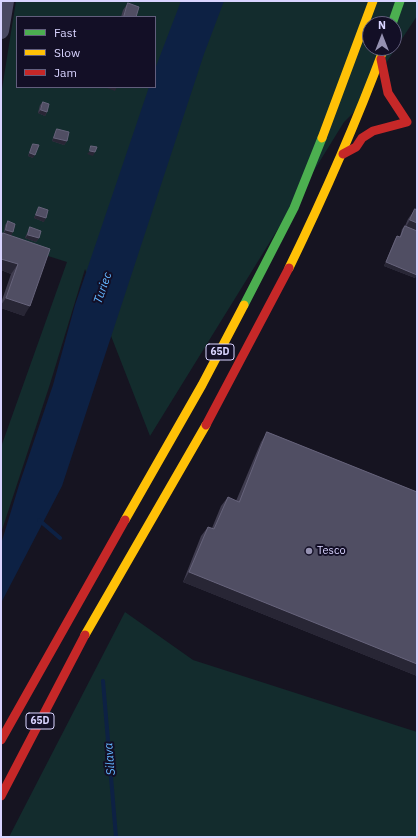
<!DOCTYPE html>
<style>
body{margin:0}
#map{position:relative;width:418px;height:838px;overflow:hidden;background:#161421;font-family:"IBM Plex Sans",sans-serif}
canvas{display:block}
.frame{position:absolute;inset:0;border:2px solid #d9d4ff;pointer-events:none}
.legend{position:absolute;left:16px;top:16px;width:140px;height:72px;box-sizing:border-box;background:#130f26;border:1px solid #625e7d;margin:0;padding:5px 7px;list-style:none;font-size:12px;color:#d9d4ff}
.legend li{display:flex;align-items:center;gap:8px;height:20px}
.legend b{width:20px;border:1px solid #625e7d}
.north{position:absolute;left:362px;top:16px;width:40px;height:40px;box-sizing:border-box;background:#130f26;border:1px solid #625e7d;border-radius:50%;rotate:0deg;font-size:11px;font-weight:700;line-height:16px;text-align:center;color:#d9d4ff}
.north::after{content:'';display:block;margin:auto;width:14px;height:18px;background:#9591b1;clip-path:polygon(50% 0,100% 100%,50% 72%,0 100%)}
</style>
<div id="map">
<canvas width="418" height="838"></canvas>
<div class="frame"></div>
<ul class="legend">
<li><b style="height:5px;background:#4caf50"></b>Fast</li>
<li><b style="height:5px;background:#ffc107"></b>Slow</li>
<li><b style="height:5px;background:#c62828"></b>Jam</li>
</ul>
<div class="north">N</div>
</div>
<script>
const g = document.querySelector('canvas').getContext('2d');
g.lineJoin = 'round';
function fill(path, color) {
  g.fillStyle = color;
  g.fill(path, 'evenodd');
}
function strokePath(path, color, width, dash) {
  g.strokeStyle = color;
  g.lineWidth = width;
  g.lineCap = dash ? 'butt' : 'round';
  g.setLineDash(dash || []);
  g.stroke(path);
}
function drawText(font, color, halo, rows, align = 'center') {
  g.font = font + ' "IBM Plex Sans",sans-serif';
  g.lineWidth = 4;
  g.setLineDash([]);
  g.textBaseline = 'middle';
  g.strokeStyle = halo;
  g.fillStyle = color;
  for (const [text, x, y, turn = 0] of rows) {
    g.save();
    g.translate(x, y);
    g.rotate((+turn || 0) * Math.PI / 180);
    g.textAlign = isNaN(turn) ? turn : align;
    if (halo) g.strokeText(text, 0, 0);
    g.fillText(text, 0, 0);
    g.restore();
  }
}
fill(new Path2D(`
 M16 1H417V16L353 113 344 122 150 436 85 269 50 384 1 533V447L67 262 1 241V95ZM17 17H155V87H17ZM370 24H394V48H370Z
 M125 612 193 660 417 732V837H9Z`), '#132c2d');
fill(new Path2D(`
 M181 1H224L204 54 62 486 1 603V544L19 485 53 385 75 305 149 87H155V69Z`), '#0d2144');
strokePath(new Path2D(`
 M39 520 60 538
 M103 681 116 837`), '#0d2144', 4);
strokePath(new Path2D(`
 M1 31 6 1`), '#4a4962', 16);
strokePath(new Path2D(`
 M392 24 400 1
 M244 305 294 208 322 138`), '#4caf50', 9);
strokePath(new Path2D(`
 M322 138 373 1
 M289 268C324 196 356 123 384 48
 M125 520 202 385 244 305
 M85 635 206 425`), '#ffc107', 9);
strokePath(new Path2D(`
 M343 154 356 147 362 138 373 131 407 122 388 93 381 59
 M206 425 289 268
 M1 740 125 520
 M1 796 85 635`), '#c62828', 9);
fill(new Path2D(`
 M128 3 136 17H121L123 10Z
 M43 102 47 112 45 116 38 113 40 105Z
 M57 129 67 141 64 145 52 141 55 132Z
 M33 144V158L28 156 31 147Z
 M39 207 44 222 34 218 37 211Z
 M415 209V278L384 266 395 239 397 236 400 237 402 229 405 226 408 219Z
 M8 221 11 236 50 249 24 316 1 308V303L11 274 1 270V236L4 233 5 225Z
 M30 227 39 238 36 242 25 238 28 231Z
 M267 432 417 492V676L183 582 201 536 208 527 212 528 221 506 228 497 236 501 261 442Z`), '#403d50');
fill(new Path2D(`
 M108 87H117L115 91 107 88Z
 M41 110 47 112 45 116 38 113Z
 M54 138 67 141 64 145 52 141Z
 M90 151 95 152 93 156 87 154Z
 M30 153 35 155 33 158 28 156Z
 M36 215 46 218 44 222 34 218Z
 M410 220 417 223V235L404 230Z
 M6 230 13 232 11 236 3 234Z
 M28 235 39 238 36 242 25 238Z
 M1 259 18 264 11 274 1 270Z
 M386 262 417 275V276L415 278 384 266Z
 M6 298 30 306 24 316 1 308V305Z
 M189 572 417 664V676L183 582Z`), '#282635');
const building = new Path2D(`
 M128 3 139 7 136 17H124Z
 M43 102 49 104 47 112 41 110Z
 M57 129 69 132 67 141 54 138Z
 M33 144 39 145 35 155 30 153Z
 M91 146 97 147 95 152 90 151Z
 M39 207 48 210 46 218 36 215Z
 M415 209 417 210V223L410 220Z
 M8 221 15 224 13 232 6 230Z
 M405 226 417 231V275L386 262 397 236 400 237Z
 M30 227 41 231 39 238 28 235Z
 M3 233 50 249 30 306 6 298 18 264 1 259V240Z
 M267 432 417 492V664L189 572 208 527 214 529 228 497 239 502Z`);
fill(building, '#504e63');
strokePath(building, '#66637b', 1);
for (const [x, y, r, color] of [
 [309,551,4,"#9591b1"]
]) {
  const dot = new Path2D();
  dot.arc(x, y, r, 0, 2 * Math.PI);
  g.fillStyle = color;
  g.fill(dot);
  strokePath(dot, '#130f26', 1.5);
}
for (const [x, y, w] of [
 [220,352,28],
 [40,721,28]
]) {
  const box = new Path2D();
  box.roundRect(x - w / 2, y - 8, w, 16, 3);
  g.fillStyle = '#130f26';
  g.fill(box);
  strokePath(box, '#d9d4ff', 1);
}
drawText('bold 10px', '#d9d4ff', null, [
 ["65D",220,352],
 ["65D",40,721]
]);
drawText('11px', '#d9d4ff', '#130f26', [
 ["Tesco",317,551]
], 'left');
drawText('italic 12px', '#62b6ff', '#130f26', [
 ["Turiec",103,288,-71],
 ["Silava",110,759,-95]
]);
</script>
